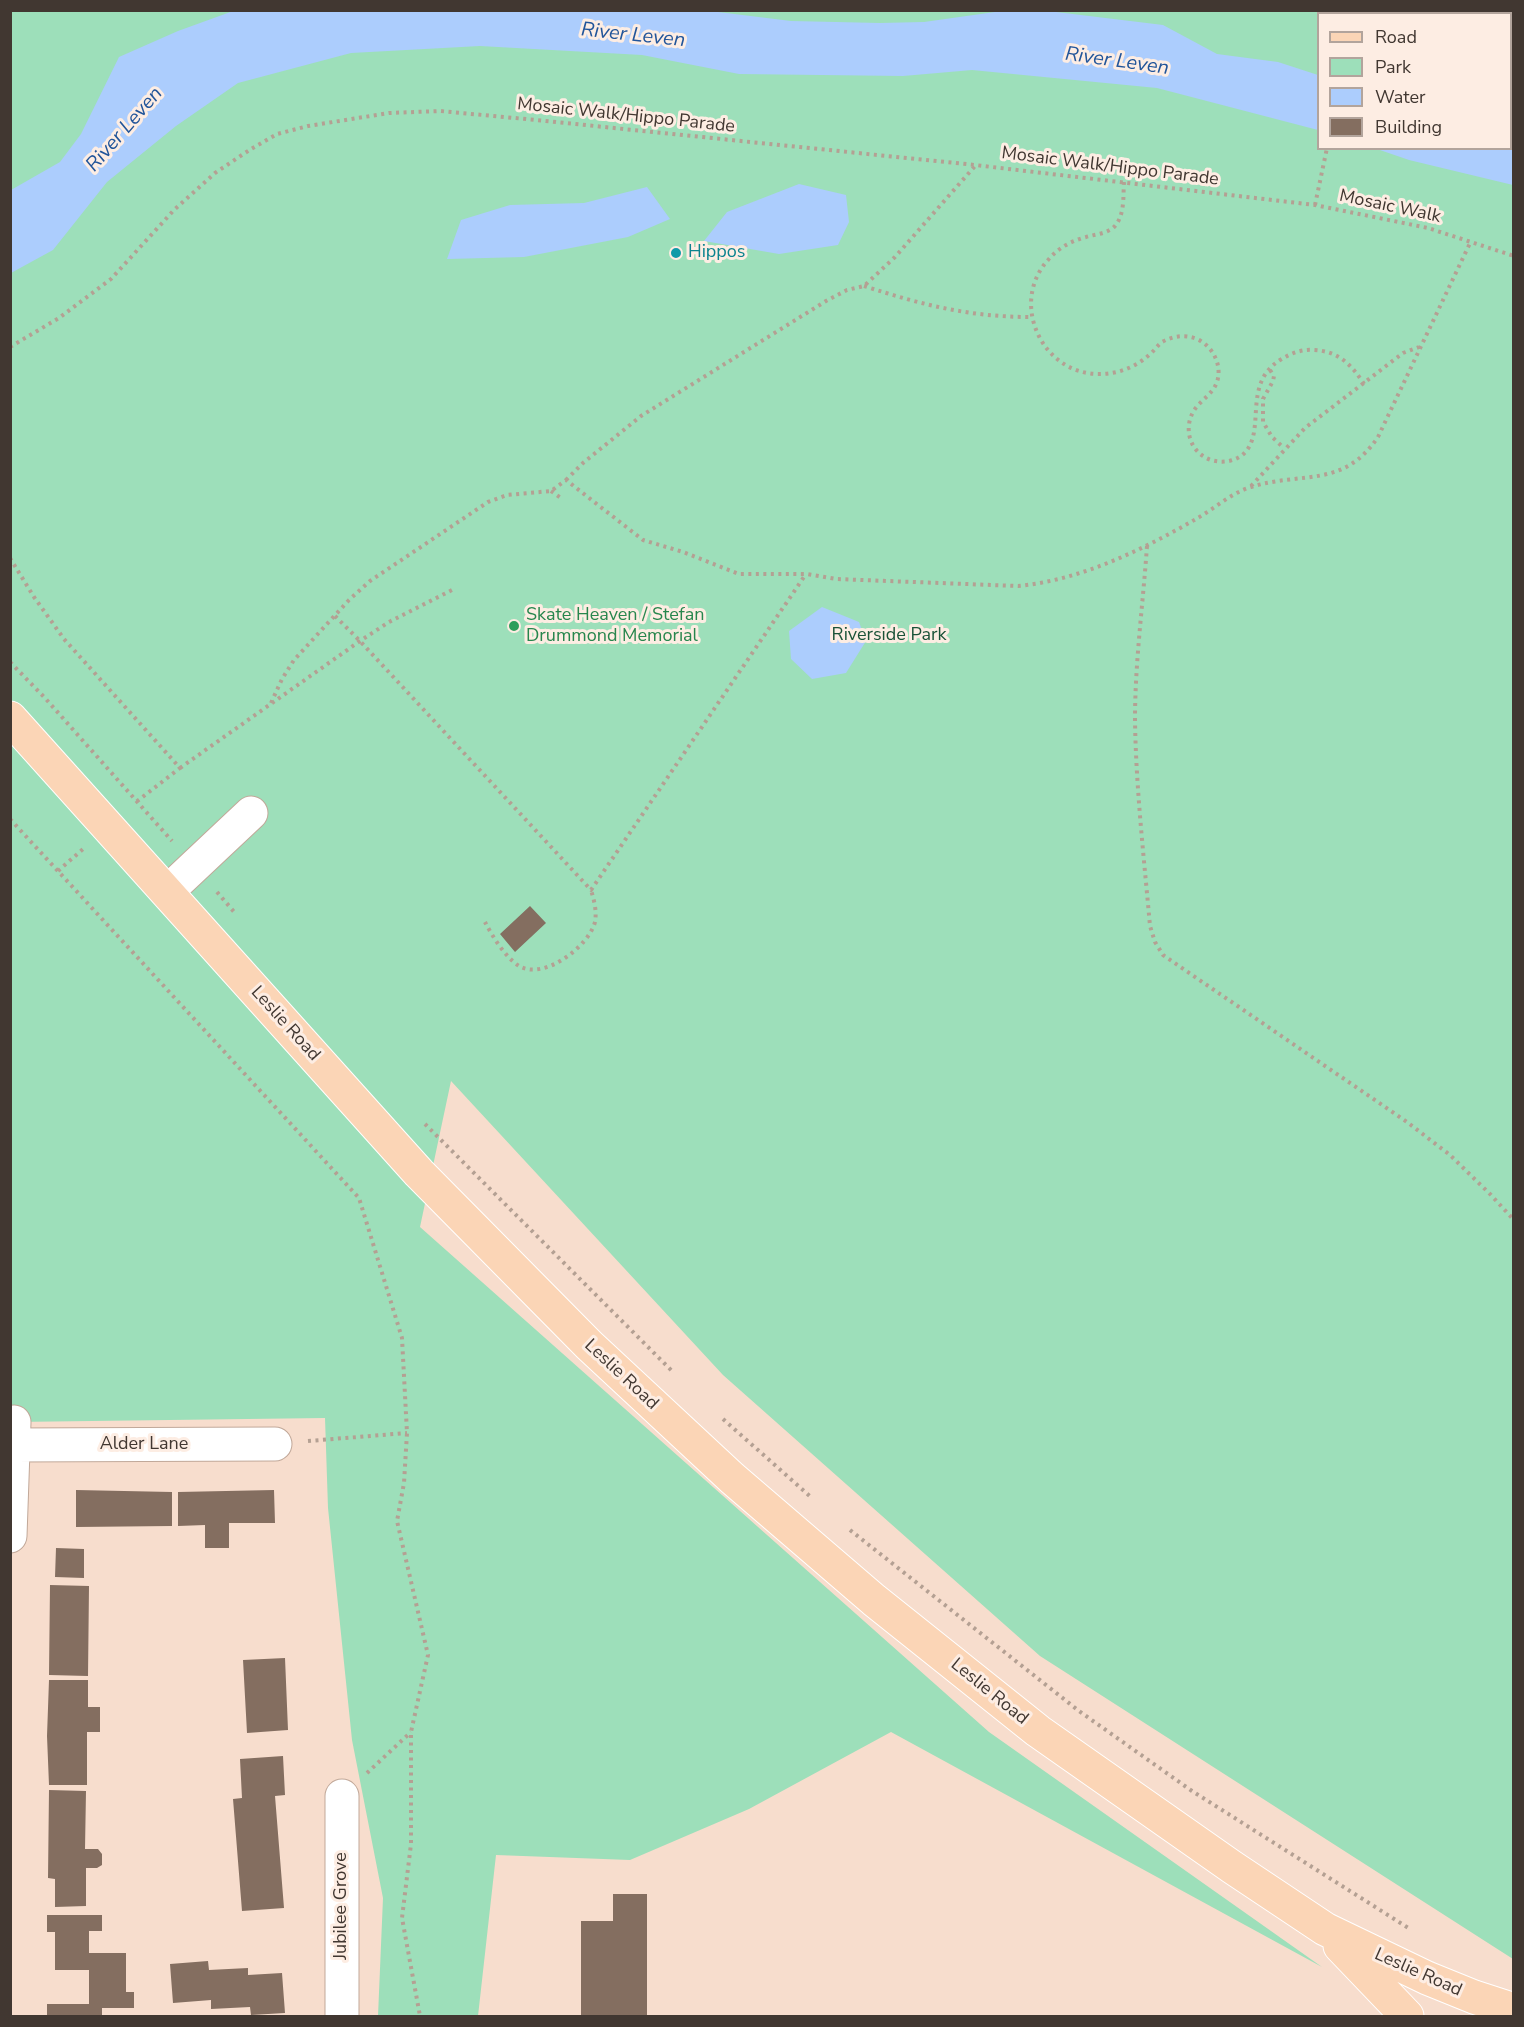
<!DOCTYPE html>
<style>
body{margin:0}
#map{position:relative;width:1524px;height:2027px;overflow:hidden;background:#f7ddcd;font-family:"Nunito Sans",sans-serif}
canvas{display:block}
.frame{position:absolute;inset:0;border:12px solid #413731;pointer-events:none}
.legend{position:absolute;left:1317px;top:12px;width:195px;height:138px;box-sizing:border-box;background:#fdede3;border:2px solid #b2a49c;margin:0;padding:8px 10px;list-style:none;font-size:18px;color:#413731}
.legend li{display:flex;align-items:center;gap:12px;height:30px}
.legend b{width:30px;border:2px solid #b2a49c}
</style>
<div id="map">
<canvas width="1524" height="2027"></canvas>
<div class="frame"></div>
<ul class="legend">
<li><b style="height:8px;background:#fbd5b6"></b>Road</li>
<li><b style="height:16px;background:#9ddfba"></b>Park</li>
<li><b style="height:16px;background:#accdfd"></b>Water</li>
<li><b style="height:16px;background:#846e60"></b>Building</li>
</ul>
</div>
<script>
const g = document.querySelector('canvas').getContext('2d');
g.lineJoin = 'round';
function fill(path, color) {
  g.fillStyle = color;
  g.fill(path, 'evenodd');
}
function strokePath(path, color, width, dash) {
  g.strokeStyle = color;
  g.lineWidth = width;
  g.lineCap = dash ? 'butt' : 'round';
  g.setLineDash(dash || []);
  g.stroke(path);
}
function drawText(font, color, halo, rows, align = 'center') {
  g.font = font + ' "Nunito Sans",sans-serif';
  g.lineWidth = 6;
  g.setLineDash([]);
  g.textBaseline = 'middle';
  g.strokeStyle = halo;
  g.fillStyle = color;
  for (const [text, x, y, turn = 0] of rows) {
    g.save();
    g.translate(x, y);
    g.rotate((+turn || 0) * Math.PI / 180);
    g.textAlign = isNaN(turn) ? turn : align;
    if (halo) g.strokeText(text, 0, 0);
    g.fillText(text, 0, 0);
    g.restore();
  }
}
fill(new Path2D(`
 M11 11H1513V1959L1040 1656 723 1375 451 1081 420 1227 989 1732 1322 1967 891 1732 749 1809 630 1860 496 1855 478 2016H378L383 1898 352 1740 328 1508 325 1418 14 1422 11 1536ZM1318 14H1510V148H1318Z`), '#9ddfba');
fill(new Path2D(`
 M710 11 791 21 880 23 924 22 1002 11H1048L1163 25 1217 54 1278 62 1318 75V130L1157 88 972 70 903 76 739 74 642 55 480 46 351 53 238 83 176 126 107 182 53 250 11 273V190L60 162 81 134 119 57 178 31 236 10Z
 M1511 140H1513V185L1409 160 1377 149 1510 148Z
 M799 184 846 195 849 222 838 245 779 254 704 241 727 212Z
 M647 187 670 219 628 237 524 257 447 259 461 220 510 205 584 203Z
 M822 607 859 622 866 641 846 673 812 679 791 659 789 631Z`), '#accdfd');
fill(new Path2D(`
 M530 906 546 923 515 952 500 934Z
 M76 1490 172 1492V1526L76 1527Z
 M274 1490 275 1523H229V1548H205V1525L178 1526V1492Z
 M56 1548 84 1549V1578L55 1577Z
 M50 1585 89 1586 88 1676 49 1675Z
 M285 1658 288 1730 247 1733 243 1660Z
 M49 1680H88V1707H100V1732H87V1785H49L47 1736Z
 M283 1756 285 1795 275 1796 284 1908 242 1911 233 1799 242 1798 240 1759Z
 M49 1790 86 1791 85 1849H98L102 1854V1865L97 1868H86V1906L55 1907V1879L48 1878Z
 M613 1894H647V2016H581V1921H613Z
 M47 1915H102V1931H89V1953H126V1992H134V2008H102V2016H47V2004H89V1970H55V1932H47Z
 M208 1961 209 1970 248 1968V1975L282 1973 285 2013 251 2015 250 2007 211 2009V2000L173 2003 170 1964Z`), '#846e60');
const minor = new Path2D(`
 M167 892 251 813
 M13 1445 275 1444
 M10 1536 14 1422
 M342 1796V2016`);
const major = new Path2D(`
 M10 718 419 1173 589 1345 732 1478 874 1600 1038 1731 1232 1867 1325 1929 1427 1978 1474 1997 1514 2010
 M1340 1946 1407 2016`);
strokePath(minor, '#c1a899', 35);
strokePath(major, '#fff', 35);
strokePath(new Path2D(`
 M1369 14 1371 10
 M1124 182C1123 196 1125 214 1115 226 1107 234 1096 234 1086 237 1071 241 1058 248 1048 260 1009 303 1042 375 1100 374 1118 374 1136 367 1149 355 1154 351 1157 346 1162 342 1173 336 1185 334 1197 339 1215 347 1225 371 1214 388 1208 397 1198 403 1193 412 1183 431 1191 453 1211 460 1221 463 1232 462 1241 456 1269 435 1240 385 1280 360 1291 353 1302 349 1314 350 1338 351 1352 365 1364 384
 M1315 205 1327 148
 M864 286C923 305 969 317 1031 317
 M10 347 59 318 111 279 174 210 215 173 251 149 277 134 308 126 389 113 440 111 536 120 975 165 1315 205 1428 228 1514 256
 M1270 370 1274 376 1273 381 1263 399V422L1272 437 1284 448
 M566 480 583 463 641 416 826 301 847 290 864 286 895 257 975 166
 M1251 486 1305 428 1403 353 1419 347
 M551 491 561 498
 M1147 546C1143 604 1135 662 1135 720 1136 789 1144 858 1150 926L1155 942 1163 955 1407 1122 1450 1155 1490 1194 1514 1220
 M10 558 34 597 64 639 180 768 136 802
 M335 616 360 641 591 890 806 574
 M10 662 45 698 172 841
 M271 703 282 679 294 660 349 600 370 581 488 502 507 495 551 491 566 480 643 540 683 552 739 574H807L836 579 1018 586C1081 580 1142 550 1196 519 1214 509 1231 493 1251 487 1302 471 1343 489 1378 437L1471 241
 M180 768 360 641 389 622 454 589
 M10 819 359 1198 402 1338 407 1433 404 1483 397 1521 428 1655 411 1732V1844L402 1918 420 2016
 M58 871 83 849
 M217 892 235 913
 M485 922C492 936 506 958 519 966 544 981 589 946 595 922 597 911 594 900 591 890
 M425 1124 674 1373
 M723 1419 812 1498
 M308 1441 407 1433
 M850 1530 1079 1711 1192 1791 1410 1929
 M367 1773 411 1732`), '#b4a093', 4, [3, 4.5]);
strokePath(minor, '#fff', 33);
strokePath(major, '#fbd5b6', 33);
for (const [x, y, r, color] of [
 [676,253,6,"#0f9aa8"],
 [514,626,6,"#2e9e5b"]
]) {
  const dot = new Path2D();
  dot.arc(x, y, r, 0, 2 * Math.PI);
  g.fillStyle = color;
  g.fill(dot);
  strokePath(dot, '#fdede3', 2);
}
drawText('18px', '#413731', '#fdede3', [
 ["Mosaic Walk/Hippo Parade",626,116,6],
 ["Mosaic Walk/Hippo Parade",1110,167,7],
 ["Mosaic Walk",1390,207,12],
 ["Leslie Road",285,1024,48],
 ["Leslie Road",621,1375,43],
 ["Alder Lane",144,1445],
 ["Leslie Road",989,1692,39],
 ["Jubilee Grove",342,1906,-90],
 ["Leslie Road",1418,1973,24]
]);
drawText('18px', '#0d838f', '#fdede3', [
 ["Hippos",688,253]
], 'left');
drawText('18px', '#27864d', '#fdede3', [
 ["Skate Heaven / Stefan",526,616],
 ["Drummond Memorial",526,637]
], 'left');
drawText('18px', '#1a5237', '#fdede3', [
 ["Riverside Park",889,636]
]);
drawText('italic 20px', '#22559a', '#fdede3', [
 ["River Leven",633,36,6],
 ["River Leven",1117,62,8],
 ["River Leven",125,130,-49]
]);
</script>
